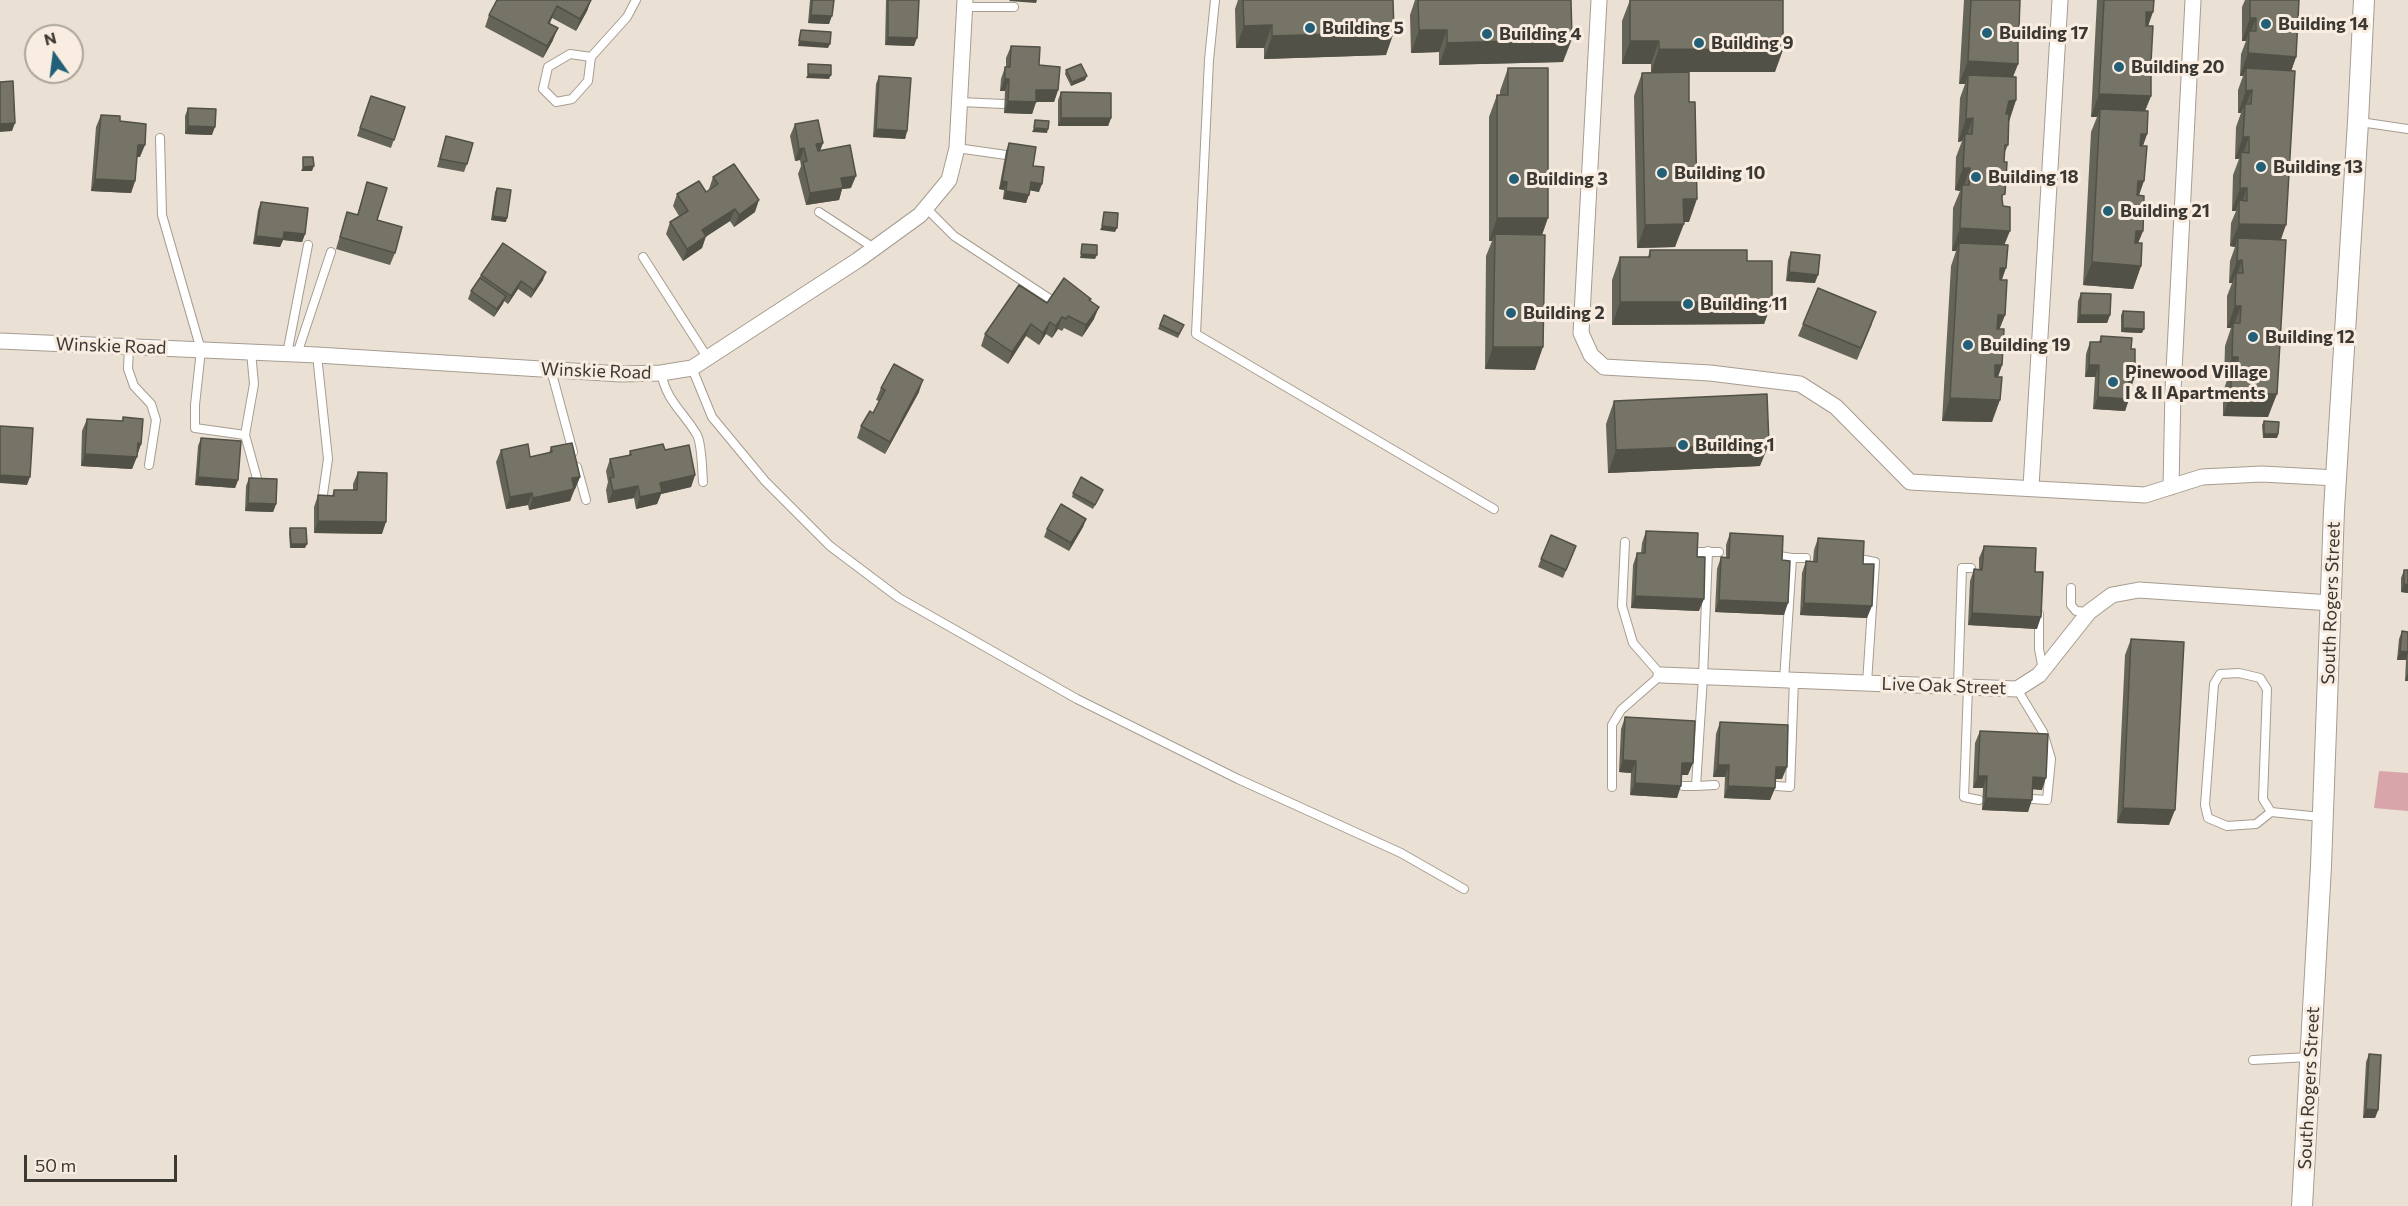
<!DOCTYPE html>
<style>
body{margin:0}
#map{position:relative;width:2408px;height:1206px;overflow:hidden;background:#eae0d3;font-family:Commissioner,sans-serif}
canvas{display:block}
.north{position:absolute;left:24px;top:24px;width:60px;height:60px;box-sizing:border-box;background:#f8ede0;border:2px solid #ada59b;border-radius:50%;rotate:346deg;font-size:16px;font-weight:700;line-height:24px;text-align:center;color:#3c3833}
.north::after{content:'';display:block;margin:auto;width:21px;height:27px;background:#236077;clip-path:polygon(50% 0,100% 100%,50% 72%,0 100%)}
.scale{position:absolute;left:24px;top:1155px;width:153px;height:27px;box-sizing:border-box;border:3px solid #3c3833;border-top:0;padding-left:8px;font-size:18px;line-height:21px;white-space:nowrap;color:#3c3833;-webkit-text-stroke:4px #f8ede0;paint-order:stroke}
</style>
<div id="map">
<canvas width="2408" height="1206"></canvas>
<div class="north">N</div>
<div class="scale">50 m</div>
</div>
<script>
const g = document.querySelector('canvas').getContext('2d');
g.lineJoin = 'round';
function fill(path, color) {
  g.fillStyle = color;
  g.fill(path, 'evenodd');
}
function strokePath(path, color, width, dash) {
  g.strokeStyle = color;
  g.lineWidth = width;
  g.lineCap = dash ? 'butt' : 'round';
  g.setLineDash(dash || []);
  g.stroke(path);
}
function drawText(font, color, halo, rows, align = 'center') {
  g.font = font + ' Commissioner,sans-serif';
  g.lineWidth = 6;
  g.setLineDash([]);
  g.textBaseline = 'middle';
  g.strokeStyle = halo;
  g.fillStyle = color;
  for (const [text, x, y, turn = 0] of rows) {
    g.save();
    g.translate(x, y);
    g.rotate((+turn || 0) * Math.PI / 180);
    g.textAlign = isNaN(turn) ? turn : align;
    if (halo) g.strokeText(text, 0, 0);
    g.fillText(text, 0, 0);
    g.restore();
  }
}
fill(new Path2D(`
 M2379 771 2408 773V811L2374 808Z`), '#d8a5ab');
const service = new Path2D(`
 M1215 0 1209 60 1196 334 1494 509
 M965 7H1014
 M591 57 570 54 548 67 543 89 556 102 572 99 588 81 591 57 627 17 636 0
 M960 102 1004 104
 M2360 122 2408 129
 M160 138 162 215 201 350 195 405V428L245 435
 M957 148 1006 155
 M926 208 954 236 1053 301
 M819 212 874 248
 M643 257 707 357
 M129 347 128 369 134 386 151 404 156 420 149 465
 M251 352 254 384 245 435 258 482
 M287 354 308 245
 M297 354 331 252
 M317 355 328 459 322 501
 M692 368 712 417 765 481 830 546 899 598 1077 699 1238 779 1401 853 1464 889
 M551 370 573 452
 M661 373C667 402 683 411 697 435 702 444 702 471 703 482
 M577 467 586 500
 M1696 552H1719
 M1779 556 1792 558 1784 680
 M1792 558H1806
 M1865 560 1875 562 1867 683
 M2071 588V605L2076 611 2089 612
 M2039 614V649L2043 670
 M1958 687 1962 568H1971
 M1968 687 1964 797 1979 800
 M2017 689 2043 732 2051 759 2047 800 2032 799
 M1683 786H1696L1703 677 1708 551
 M1696 786 1715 785
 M1776 786 1790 787 1794 680
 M1612 787V725L1621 710 1661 675 1633 643 1622 606 1625 542
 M2271 812 2263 799 2267 689 2260 678 2239 673 2220 674 2214 684 2205 805 2208 818 2227 826 2256 824 2271 812 2321 817
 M2253 1060 2309 1057`);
const minor = new Path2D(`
 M1599 0 1581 333 1591 355 1604 367 1710 373 1800 384 1836 407 1910 482 2145 495 2202 477 2262 474 2337 478
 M0 341 317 355 621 374 661 373 692 368 858 260 920 215 949 180 957 148 965 0
 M2031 487 2060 0
 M2171 487 2173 390 2193 0
 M1661 675 2017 689 2039 675 2089 612 2112 595 2139 590 2331 603`);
const tertiary = new Path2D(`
 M2302 1206 2321 866 2334 510 2358 122 2364 0`);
strokePath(service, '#a69c90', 10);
strokePath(minor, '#a69c90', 17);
strokePath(tertiary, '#a69c90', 22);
strokePath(service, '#fff', 8);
strokePath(minor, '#fff', 15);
strokePath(tertiary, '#fff', 20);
fill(new Path2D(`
 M591 0 587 11 576 31 552 18 550 23 553 40 543 58 485 27 489 15Z
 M810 0H834L829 24 808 23Z
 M886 0H919L914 46 885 45Z
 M1238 0H1393L1386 55 1264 59V48H1236L1235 9Z
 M1415 0H1571L1563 62 1439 65V52L1411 53 1410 15Z
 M1630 0H1783L1775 72H1651V64H1622V21Z
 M1964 0H2020L2019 28 2015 40 2018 64 2013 77 2016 100 2009 122 2008 145 2004 154 2002 202 2005 245 2002 280 2005 315 1999 329 2002 365 1998 377 1992 422 1942 421 1951 266 1956 251H1952L1953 208 1960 191 1955 190 1956 157 1962 141 1958 142 1960 98 1965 84H1959Z
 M2097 0H2154L2148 26 2147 74 2151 96 2145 111 2147 134 2143 146 2139 195 2143 231 2138 243 2141 266 2133 289 2083 285 2091 132 2097 117H2091Z
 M2245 0H2299L2296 57 2291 71 2281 240 2268 417 2223 416V392L2227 380H2224L2225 346 2231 328H2227V296L2232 283H2229L2230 261 2235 247 2230 246 2231 223 2236 211H2232L2233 175 2239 159H2235L2236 127 2241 113H2238V90L2243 76H2240L2241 54 2246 41H2242V7Z
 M1011 46 1039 65 1058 90 1054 102H1036L1032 114 1004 113 1005 91H1000L1001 79 1005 67H1006V58Z
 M1508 68 1542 234 1535 370 1485 369 1486 256 1492 241H1489V117L1497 95H1500V91Z
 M1066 70 1085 80 1071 86 1065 74Z
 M1642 73 1689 222H1683L1675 247 1637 248 1634 96Z
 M879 76 907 131 905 139 873 137 876 84Z
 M1061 92 1111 118 1108 126H1058V100Z
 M371 96 405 107 391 148 357 136Z
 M188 108 212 135 185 134V116Z
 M101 115 120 121 140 157H137L135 181 131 193 91 191 96 127Z
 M795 124 823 143 820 151 851 188 842 189 839 200 806 205 798 174 801 166 800 160 795 161 790 136Z
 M446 136 467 164 464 172 437 167Z
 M1009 143 1033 166 1039 192 1030 190 1026 203 1003 199 1004 190 999 189 1006 151Z
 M713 177 755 212 734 227 730 221 706 236 702 248 683 261 666 234 670 222 679 216 673 206 677 194 706 192 709 190V189Z
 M367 182 377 220 395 253 390 265 336 249 347 212 357 215Z
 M497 188 506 222 491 220 495 192Z
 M261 202 305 234 302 242 283 240 280 247 253 244 258 210Z
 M1650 250 1747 261 1772 302 1764 324 1612 325V280L1620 257H1648Z
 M1791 252 1815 283 1786 281 1788 260Z
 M481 275 543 280 531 298 518 289 508 304 504 301 494 317 468 299 471 291Z
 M2081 293 2110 315 2107 323H2077L2078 301Z
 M1090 301 1094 319 1082 337 1064 328 1062 331 1058 329 1052 338 1046 334 1039 345 1026 336 1008 364 981 346 985 334 1047 303Z
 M2123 311 2142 333 2121 332V315Z
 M1164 315 1184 325 1178 338 1158 329Z
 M1803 324H1872L1857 360 1798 336Z
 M2101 336 2131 349V388H2129V399L2125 411 2093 409 2095 377H2085L2086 354 2090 342H2099Z
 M881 388 919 392 885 454 857 438 861 426 873 413 879 401 876 400Z
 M1614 401 1760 466 1608 473 1606 424Z
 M123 417 141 444 132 469 81 466 82 431 87 419 122 421Z
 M2264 421 2278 434 2277 438H2263L2262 425Z
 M201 438 238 480 235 488 195 485 198 446Z
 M551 447 580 477 570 501 529 510 528 505 506 509 496 462 501 450 530 457 549 453Z
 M665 450 695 475 691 487 661 494 657 504 636 509 634 498 608 503 606 490 608 482 606 471 610 459 629 455 630 451Z
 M358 472 382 534 314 533V507L318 495 332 496 334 490H353V484Z
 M249 478 276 504 273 512 245 511 246 486Z
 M1073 493 1101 494 1093 509 1072 497Z
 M1086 519 1083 527 1069 551 1044 537 1047 529Z
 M290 528 305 548H290L289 533Z
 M1646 531 1697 557 1699 611 1631 608 1633 565 1637 553H1641L1642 543Z
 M1730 533 1782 560 1784 615 1715 612 1717 569 1721 557H1726V545Z
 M1818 538 1863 564 1867 618 1800 615 1802 573 1806 561H1813L1814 550Z
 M1984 546 2035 572 2037 629 1968 625 1970 581 1974 569H1979V558Z
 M1573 554 1563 578 1538 567 1541 559Z
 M2404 570 2408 593 2401 592V578Z
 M2402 631 2408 632V681H2405L2406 660H2397L2399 639Z
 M2131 639 2169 825 2117 823 2125 655Z
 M1625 717 1688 775H1682L1677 798 1630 795 1631 773 1619 772 1621 729Z
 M1720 722 1782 779H1775V788L1770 800 1724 798 1725 777H1713L1716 734Z
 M1980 731 2042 790 2033 789 2028 812 1982 810 1983 788H1973L1975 743Z
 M2369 1054 2378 1110 2375 1118H2363L2366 1062Z`), '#656458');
fill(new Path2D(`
 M591 0 587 11 576 31 580 19Z
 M1010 0H1037L1036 3 1009 1Z
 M557 6 552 18 544 35 548 23Z
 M2146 12H2153L2145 35Z
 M811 15 832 16 829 24 808 23Z
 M2250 18H2256L2249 37V31L2246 41H2242Z
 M1272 25 1264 48H1236L1244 26Z
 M558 28 553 40 543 58 547 46Z
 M2012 28H2019L2011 50Z
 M1419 30H1447L1439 52 1411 53Z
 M1394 32 1386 55 1264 59 1272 36Z
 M888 37 917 38 914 46 885 45Z
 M1572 39 1563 62 1439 65 1447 43Z
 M799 41 830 44 828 48 798 46Z
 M1630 41H1659L1651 64H1622Z
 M1659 49 1783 50 1775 72H1651Z
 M2248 53 2296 57 2288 80 2246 68 2243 76H2240Z
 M1968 61 2018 64 2009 86 1968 75 1965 84H1959Z
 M2144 62H2151L2143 84Z
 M808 74 831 75 829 79 806 78Z
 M1087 76 1085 80 1071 86 1072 82Z
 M1005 79H1009L1005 91H1000Z
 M1036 90H1058L1054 102H1036L1032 114 1004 113 1008 101Z
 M2252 90 2244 110 2245 104 2241 113H2238L2246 91Z
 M2099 94 2151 96 2142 118 2100 109 2097 117H2091Z
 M2016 100 2008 123H2000L2009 101Z
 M1061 118H1111L1108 126H1058Z
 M1973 118 1965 141V134L1962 141 1958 142 1966 119Z
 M15 123 12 131 0 132V124Z
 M188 126 215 127 212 135 185 134Z
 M1034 128 1048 129 1047 133 1032 132Z
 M876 129 907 131 905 139 873 137Z
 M2141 134H2147L2139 156Z
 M2243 137H2249L2241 159V152L2239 159H2235Z
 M823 143 818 155 816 144Z
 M138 145H145L140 157H133Z
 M804 148 800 160 795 161 799 149Z
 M314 166 312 171H301L303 167Z
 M1963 168H1970L1962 191V185L1960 191 1955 190Z
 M856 176 851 188 842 189 839 200 806 205 810 193 841 178Z
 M95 179 135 181 131 193 91 191Z
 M1002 181 1007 182 1004 190 999 189Z
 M2138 181H2144L2136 204Z
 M1031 182 1042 184 1039 192 1028 190Z
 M2240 188H2247L2239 211V200L2236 211H2232Z
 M1006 191 1029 195 1026 203 1003 199Z
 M1683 199H1697L1689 222H1675Z
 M759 200 755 212 734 227 739 215Z
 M735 209 730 221 698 242 702 230Z
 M493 216 507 218 506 222 491 220Z
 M1497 218H1548L1540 241 1495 234 1492 241H1489Z
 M1684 224 1675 247 1637 248 1645 225Z
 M2239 224 2286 225 2278 248 2238 238 2235 247 2230 246Z
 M1102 226 1117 228 1115 232 1100 230Z
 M1960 228 2010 231 2001 253 1959 243 1956 251H1952Z
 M2136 231H2143L2134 253Z
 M284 232 305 234 302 242 283 240 280 247 253 244 256 236Z
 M706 236 702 248 683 261 687 249Z
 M1081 254 1097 255 1095 259 1080 258Z
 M2242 260 2236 278V273L2232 283H2229L2237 261Z
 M2092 262 2141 266 2133 289 2083 285Z
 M2000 268H2006L1998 291Z
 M546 272 543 280 531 298 534 290Z
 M1789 272 1818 275 1815 283 1786 281Z
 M521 281 518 289 508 304 511 296Z
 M506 296 503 304 494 317 497 309Z
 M1620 302H1772L1764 324 1612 325Z
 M2235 306H2241L2233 327V323L2231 328H2227Z
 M1099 307 1094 319 1082 337 1086 325Z
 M1998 315H2005L1996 338Z
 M2080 315H2110L2107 323H2077Z
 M1062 317 1058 329 1052 338 1056 326Z
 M1050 322 1046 334 1039 345 1043 333Z
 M1031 324 1026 336 1008 364 1012 352Z
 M2123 328 2144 329 2142 333 2121 332Z
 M1493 347H1543L1535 370 1485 369Z
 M2232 357H2238L2231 375V370L2227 380H2224Z
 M1995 365H2002L1994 388Z
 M2089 365H2099L2095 377H2085Z
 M2129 375 2135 376 2131 388 2125 387Z
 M923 380 919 392 885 454 890 442Z
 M2231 393 2277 394 2268 417 2223 416Z
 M2098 397 2129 399 2125 411 2093 409Z
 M1950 398 2000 400 1992 422 1942 421Z
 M2264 434H2278L2277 438H2263Z
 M138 443 141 444 137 456Z
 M1769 444 1760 466 1608 473 1616 450Z
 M85 454 137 457 132 469 81 466Z
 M0 475 30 477 27 485 0 483Z
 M695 475 691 487 661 494 657 504 636 509 640 497 660 483Z
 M198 477 238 480 235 488 195 485Z
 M580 477 575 489 567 490 572 478Z
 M638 486 634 498 608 503 613 491Z
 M574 489 570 501 529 510 533 498Z
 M532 493 528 505 506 509 510 497Z
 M248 503 276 504 273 512 245 511Z
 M1086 519 1083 527 1069 551 1071 543Z
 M318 521 386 522 382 534 314 533Z
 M291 544H307L305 548H290Z
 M2404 584 2408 585V593L2401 592Z
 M1635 596 1704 599 1699 611 1631 608Z
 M1719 600 1788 603 1784 615 1715 612Z
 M1804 603 1872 606 1867 618 1800 615Z
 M1972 613 2041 617 2037 629 1968 625Z
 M2400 651 2408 652 2406 660H2397Z
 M2408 673V681H2405Z
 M1623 760 1636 761 1631 773 1619 772Z
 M1682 763H1693L1688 775H1678Z
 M1718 765H1729L1725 777H1713Z
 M1776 767H1787L1782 779H1771Z
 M1978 776H1987L1983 788H1973Z
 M2033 777 2046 778 2042 790 2029 789Z
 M1635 783 1681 786 1677 798 1630 795Z
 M1728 786 1775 788 1770 800 1724 798Z
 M1986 798 2032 800 2028 812 1982 810Z
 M2123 808 2175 810 2169 825 2117 823Z
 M2366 1109 2378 1110 2375 1118H2363Z`), '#525147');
const building = new Path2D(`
 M497 0H591L580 19 557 6 548 23 558 28 547 46 489 15Z
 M812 0H834L832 16 811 15Z
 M888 0H919L917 38 888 37Z
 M1243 0H1393L1394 32 1272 36V25L1244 26Z
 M1418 0H1571L1572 39 1447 43V30H1419Z
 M1630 0H1783V50L1659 49V41H1630Z
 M1971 0H2020L2019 28H2012V40H2018V64L1968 61Z
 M2104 0H2154L2153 12H2146V26H2153L2151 62H2144L2143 73 2151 74V96L2099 94Z
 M2250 0H2299L2296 57 2248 53 2249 31H2256V18H2250Z
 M801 30 831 32 830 44 799 41Z
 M1011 46 1040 47 1039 65 1060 67 1058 90H1036V102L1008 101 1009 79H1005V67H1010Z
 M808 64 831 65V75L808 74Z
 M1081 64 1087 76 1072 82 1066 70Z
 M1508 68H1548V218H1497V95H1508Z
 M2246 68 2295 71 2286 225 2239 224V200L2247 201V188H2240L2241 152 2249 153V137H2243L2245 104H2251L2252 90 2246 91Z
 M1689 72V102H1695L1697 199H1683L1684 224 1645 225 1642 73Z
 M1968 75 2016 77V100L2009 101 2006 114 2009 113 2008 145H2005L2004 162H2007L2005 194 2002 195V199L2003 206 2010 207V231L1960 228 1962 185H1969L1970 168H1963L1965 134H1972L1973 118 1966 119Z
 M879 76 911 78 907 131 876 129Z
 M13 81 15 123 0 124V82Z
 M1061 92 1111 93V118H1061Z
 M371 96 405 107 394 140 360 128Z
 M188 108 216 109 215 127 188 126Z
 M2100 109 2148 111 2147 134H2141L2140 146H2147L2144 181H2138L2137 195 2144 196 2143 231H2136L2135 243H2142L2141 266 2092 262Z
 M101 115 120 116V121L146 124 145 145H138L135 181 95 179Z
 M818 120 823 143 816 144 818 151 850 145 856 176 841 178 843 188 810 193 803 162 807 161 804 148 799 149 795 124Z
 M1035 120 1049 121 1048 129 1034 128Z
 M446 136 473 143 467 164 440 159Z
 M1009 143 1036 147 1033 166 1044 167 1042 184 1031 182 1029 195 1006 191 1007 182 1002 181Z
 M303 157H313L314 166 303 167Z
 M734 164 759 200 739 215 735 209 702 230 706 236 687 249 670 222 688 211 677 194 699 181 706 192 718 184 713 177Z
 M367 182 387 188 377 220 402 227 395 253 340 237 347 212 358 215Z
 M497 188 511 190 507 218 493 216Z
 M261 202 308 208 305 234 284 232 283 239 256 236Z
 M1104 212 1118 213 1117 228 1102 226Z
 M1495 234 1545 235 1543 347H1493Z
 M2238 238 2286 240 2277 394 2231 393V370L2238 369V357H2232L2233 323H2240L2241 306H2235L2236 273H2243L2242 260 2237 261Z
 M503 243 546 272 534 290 521 281 511 296 481 275Z
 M1959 243 2008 245 2006 268H2000V280H2007L2005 315H1998L1997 329H2004L2002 365H1995V377H2002L2000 400 1950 398Z
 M1082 244 1097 245V255L1081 254Z
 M1650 250H1747V261H1772V302H1620V257H1650Z
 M1791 252 1820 255 1818 275 1789 272Z
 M480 278 506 296 497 309 471 291Z
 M1064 278 1091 299 1089 300 1099 307 1086 325 1068 316 1066 319 1062 317 1056 326 1050 322 1043 333 1031 324 1012 352 985 334 1019 285 1047 303Z
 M1818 288 1876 312 1861 348 1803 324Z
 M2081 293 2111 294 2110 315H2080Z
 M2123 311 2144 312V329L2123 328Z
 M1164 315 1184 325 1179 334 1160 325Z
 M2101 336 2132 338 2131 349H2135V376L2129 375V399L2098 397 2099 365H2089L2090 342H2101Z
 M894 364 923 380 890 442 861 426 870 411 873 413 885 390 881 388Z
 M1767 394 1769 444 1616 450 1614 401Z
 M123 417 143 419 141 444 138 443 137 457 85 454 87 419 123 421Z
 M2264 421 2279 422 2278 434H2264Z
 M0 426 33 428 30 477 0 475Z
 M201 438 241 441 238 480 198 477Z
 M572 443 580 477 572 478 574 489 533 498 532 493 510 497 501 450 528 444 530 457 552 452 551 447Z
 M663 444 665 450 689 445 695 475 660 483 662 492 640 497 638 486 613 491 610 478 614 477 610 459 631 455 630 451Z
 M358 472 387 473 386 522 318 521V495L334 496V490H357Z
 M1081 477 1103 490 1095 505 1073 493Z
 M249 478 277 479 276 504 248 503Z
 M1061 504 1086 519 1071 543 1047 529Z
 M290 528H306L307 544H291Z
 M1646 531 1698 533 1697 557H1705L1704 599 1635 596 1637 553H1645Z
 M1730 533 1783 536 1782 560 1790 561 1788 603 1719 600 1721 557 1729 558Z
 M1551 535 1576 546 1566 570 1541 559Z
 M1818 538 1864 541 1863 564H1874L1872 606 1804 603 1806 561 1817 562Z
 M1984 546 2036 548 2035 572H2043L2041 617 1972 613 1974 569 1982 570Z
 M2404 570H2408V585L2404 584Z
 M2402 631 2408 632V652L2400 651Z
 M2131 639 2184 642 2175 810 2123 808Z
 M1625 717 1695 721 1693 763H1682L1681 786 1635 783 1636 761 1623 760Z
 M1720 722 1788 725 1787 767H1776L1775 788 1728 786 1729 765H1718Z
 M1980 731 2048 734 2046 778 2033 777 2032 800 1986 798 1987 776H1978Z
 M2369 1054 2381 1055 2378 1110 2366 1109Z`);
fill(building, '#757466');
strokePath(building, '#525147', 1.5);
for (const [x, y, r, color] of [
 [2266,24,6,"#236077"],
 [1310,28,6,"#236077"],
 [1987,33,6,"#236077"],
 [1487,34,6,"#236077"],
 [1699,43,6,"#236077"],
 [2119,67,6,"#236077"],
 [2261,167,6,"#236077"],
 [1662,173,6,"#236077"],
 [1976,177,6,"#236077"],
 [1514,179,6,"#236077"],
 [2108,211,6,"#236077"],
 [1688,304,6,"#236077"],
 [1511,313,6,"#236077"],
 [2253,337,6,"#236077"],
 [1968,345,6,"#236077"],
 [2113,382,6,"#236077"],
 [1683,445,6,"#236077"]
]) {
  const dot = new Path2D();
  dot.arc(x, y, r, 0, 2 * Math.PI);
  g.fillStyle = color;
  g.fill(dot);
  strokePath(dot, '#f8ede0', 2);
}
drawText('bold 18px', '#3c3833', '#f8ede0', [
 ["Building 14",2278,24],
 ["Building 5",1322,28],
 ["Building 17",1999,33],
 ["Building 4",1499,34],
 ["Building 9",1711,43],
 ["Building 20",2131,67],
 ["Building 13",2273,167],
 ["Building 10",1674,173],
 ["Building 18",1988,177],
 ["Building 3",1526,179],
 ["Building 21",2120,211],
 ["Building 11",1700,304],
 ["Building 2",1523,313],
 ["Building 12",2265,337],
 ["Building 19",1980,345],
 ["Pinewood Village",2125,372],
 ["I & II Apartments",2125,393],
 ["Building 1",1695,445]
], 'left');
drawText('18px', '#3c3833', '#f8ede0', [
 ["Winskie Road",111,346,2],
 ["Winskie Road",596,371,2],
 ["South Rogers Street",2331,603,-88],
 ["Live Oak Street",1944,686,2],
 ["South Rogers Street",2309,1088,-87]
]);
</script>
